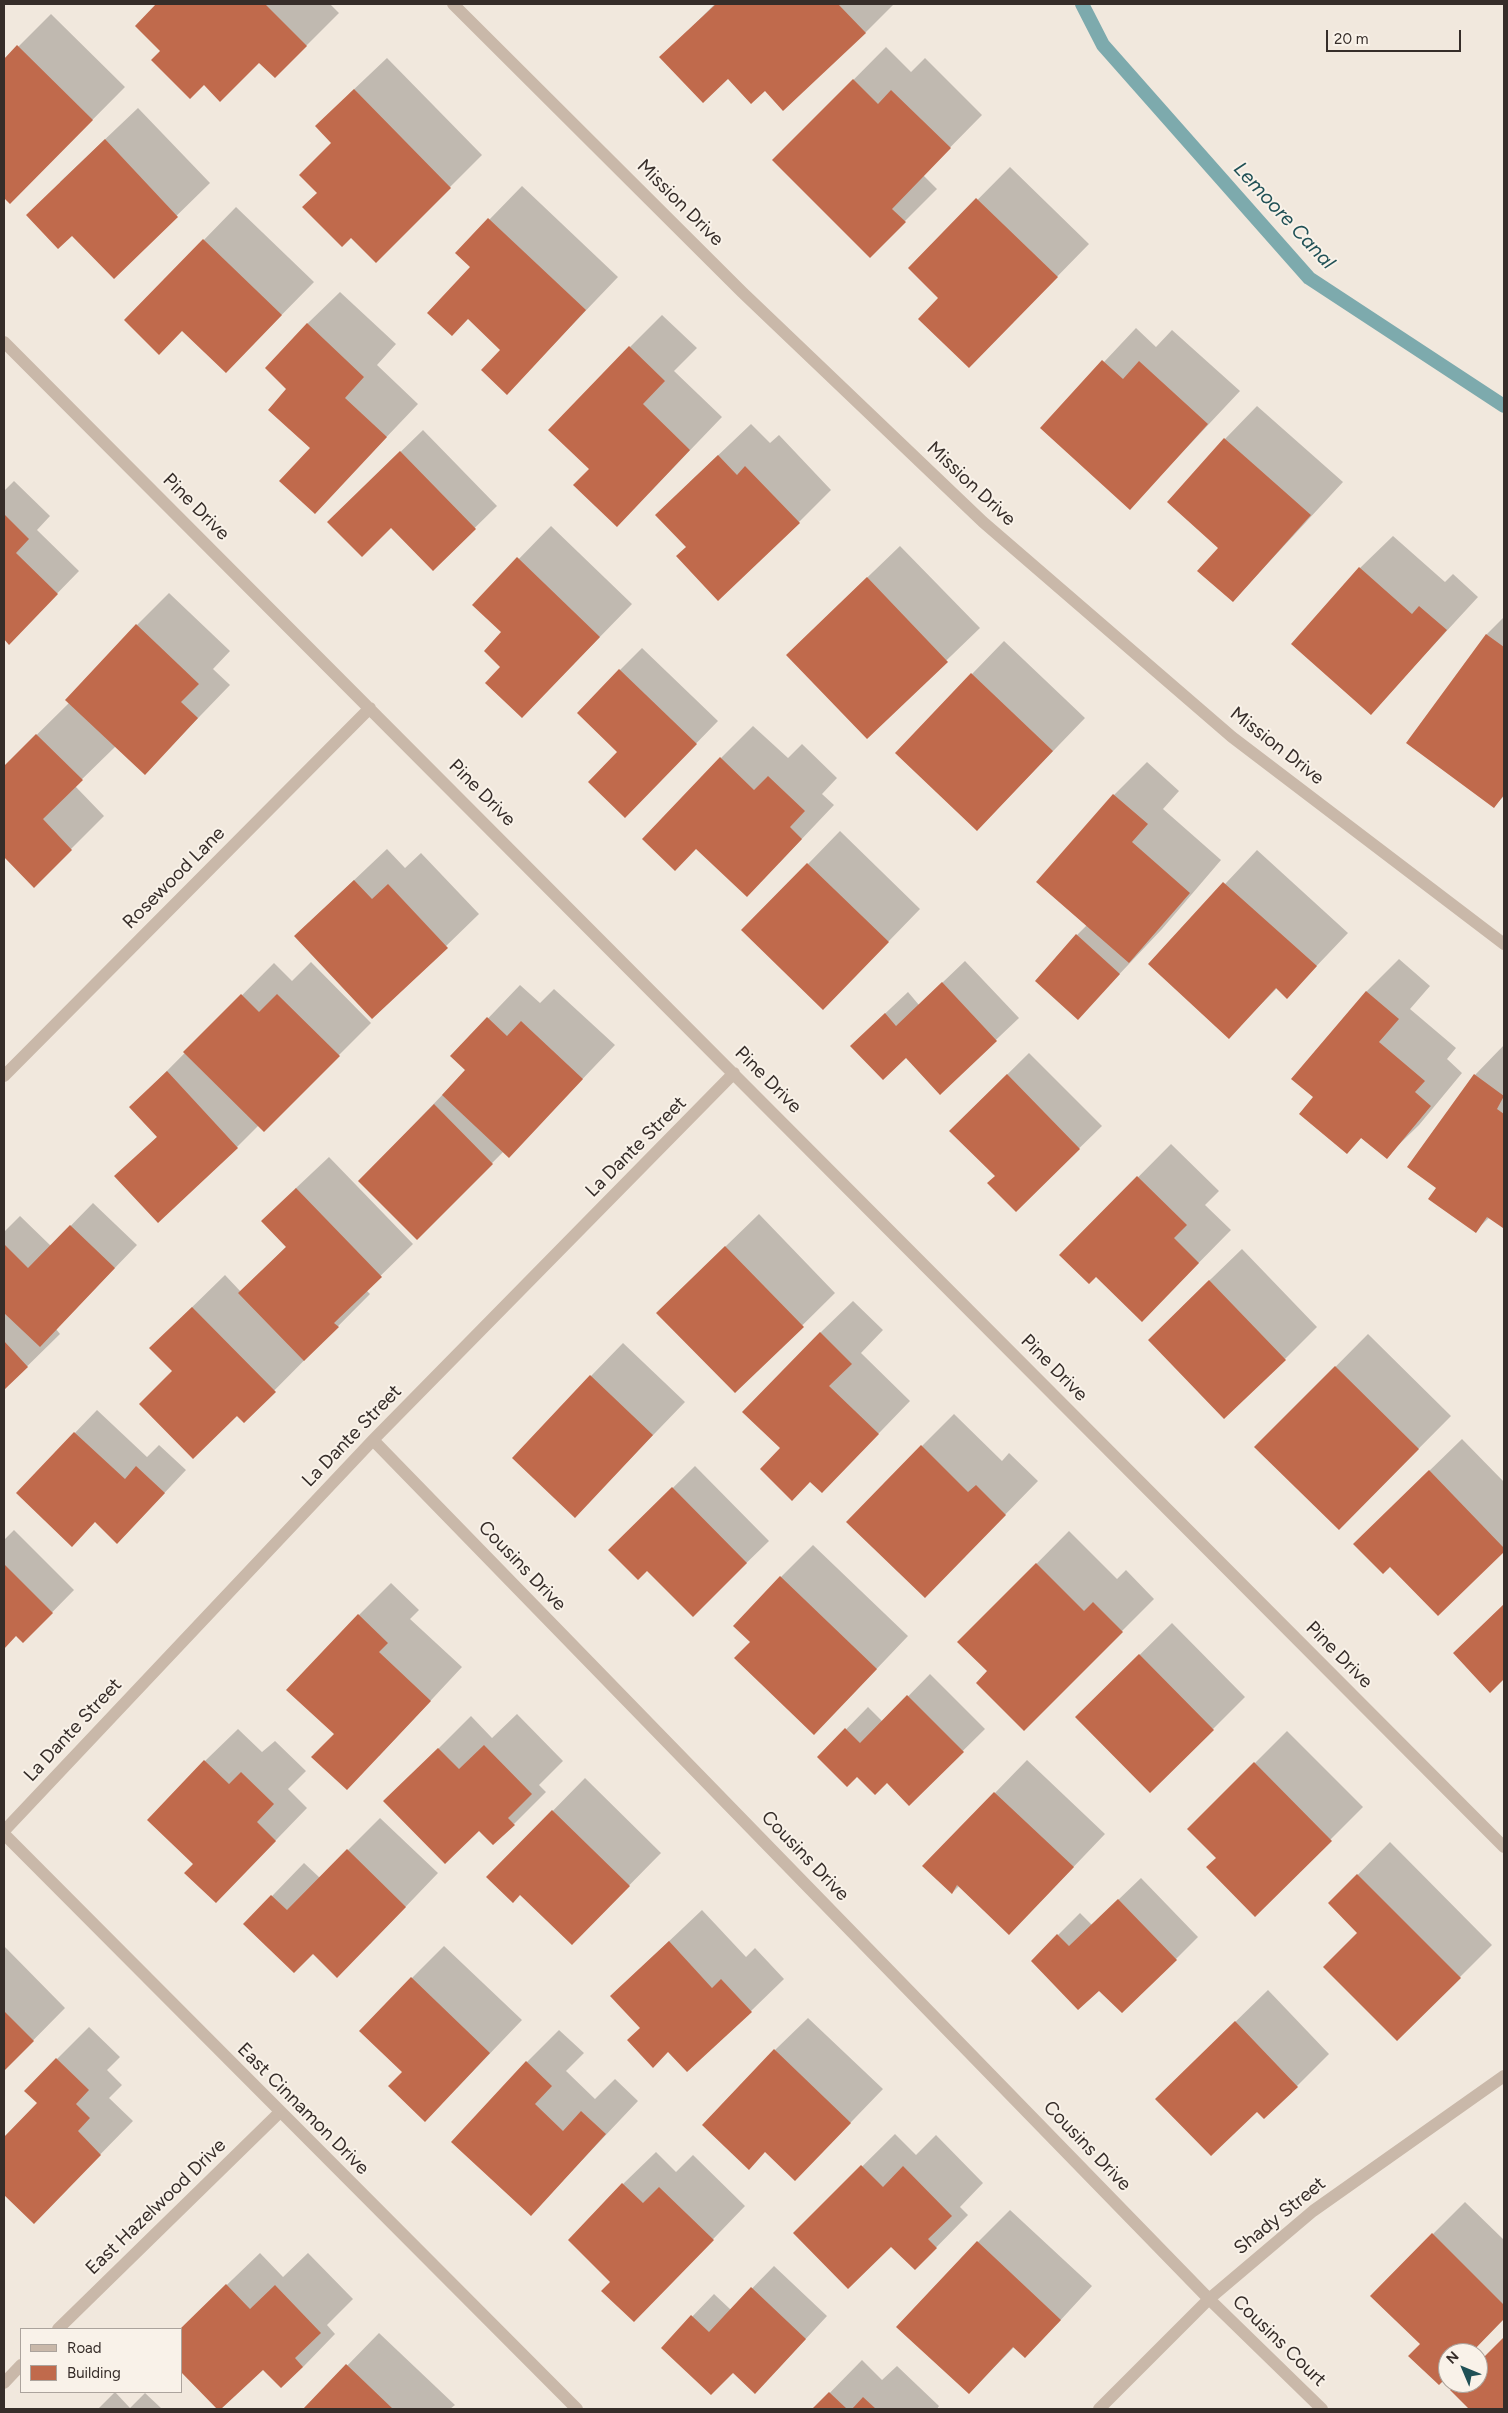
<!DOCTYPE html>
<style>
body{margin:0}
#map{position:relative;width:1508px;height:2413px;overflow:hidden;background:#f1e8dd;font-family:Figtree,sans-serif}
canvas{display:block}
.frame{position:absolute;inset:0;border:5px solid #362d29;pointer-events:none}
.legend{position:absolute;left:20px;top:2328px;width:162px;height:65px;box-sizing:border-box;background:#f9f2e9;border:1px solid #aba39c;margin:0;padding:6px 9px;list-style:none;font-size:15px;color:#362d29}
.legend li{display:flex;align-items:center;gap:10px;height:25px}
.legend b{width:25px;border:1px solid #aba39c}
.north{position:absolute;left:1438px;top:2343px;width:50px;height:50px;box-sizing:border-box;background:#f9f2e9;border:1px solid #aba39c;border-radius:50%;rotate:315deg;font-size:14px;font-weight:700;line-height:20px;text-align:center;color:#362d29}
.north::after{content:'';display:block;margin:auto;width:18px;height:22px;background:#205156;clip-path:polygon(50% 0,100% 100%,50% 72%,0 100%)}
.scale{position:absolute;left:1326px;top:30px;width:135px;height:22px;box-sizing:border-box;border:2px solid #362d29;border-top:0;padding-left:6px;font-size:15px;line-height:18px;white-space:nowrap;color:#362d29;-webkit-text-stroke:4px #f9f2e9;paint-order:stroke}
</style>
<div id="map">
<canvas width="1508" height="2413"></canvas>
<div class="frame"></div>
<ul class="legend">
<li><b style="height:6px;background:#c9b8a9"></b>Road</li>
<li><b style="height:14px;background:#c06a4c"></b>Building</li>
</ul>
<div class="north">N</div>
<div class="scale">20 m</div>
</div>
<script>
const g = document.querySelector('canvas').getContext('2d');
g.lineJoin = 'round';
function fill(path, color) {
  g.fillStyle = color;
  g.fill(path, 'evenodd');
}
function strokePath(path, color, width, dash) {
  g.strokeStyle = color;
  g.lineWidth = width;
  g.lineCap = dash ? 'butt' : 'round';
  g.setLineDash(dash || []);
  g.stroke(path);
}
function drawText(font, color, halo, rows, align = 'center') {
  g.font = font + ' Figtree,sans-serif';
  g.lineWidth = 4;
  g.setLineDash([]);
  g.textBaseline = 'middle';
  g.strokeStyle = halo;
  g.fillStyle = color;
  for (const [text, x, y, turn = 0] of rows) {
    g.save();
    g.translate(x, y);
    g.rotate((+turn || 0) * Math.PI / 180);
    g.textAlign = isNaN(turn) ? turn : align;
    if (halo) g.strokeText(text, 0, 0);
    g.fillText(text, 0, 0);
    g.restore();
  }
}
fill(new Path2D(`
 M158 4H330L339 13 275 77 259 61 204 83 162 51 136 26Z
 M715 4H894L865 33 765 89 661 57Z
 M51 14 125 87 10 203 4 197V61Z
 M886 47 911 72 925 58 982 115 923 175 937 189 870 256 774 160Z
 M387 58 482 155 376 261 318 193 349 94Z
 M138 108 210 183 114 277 60 182Z
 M1010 167 1089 244 1001 334 940 298 910 268Z
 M522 186 618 277 507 393 502 350 472 267 457 253Z
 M236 207 314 282 258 339 126 320Z
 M340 292 396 344 377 365 418 404 315 512 312 448 288 389 307 324Z
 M662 315 697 348 674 371 722 417 649 493 630 347Z
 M1136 328 1156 347 1172 330 1240 391 1130 508 1042 428Z
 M1257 406 1343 482 1233 601 1220 548 1169 502 1225 439Z
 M751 424 770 443 779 435 831 490 799 522 687 546 690 482Z
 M423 430 497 506 433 569 391 527 351 500Z
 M14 481 50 516 37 530 79 571 9 643 4 638V491Z
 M551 526 632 604 554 684 502 667 503 632 474 605Z
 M1393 536 1445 582 1453 574 1478 597 1371 713 1293 644 1360 568Z
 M900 546 980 628 867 737 820 623Z
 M169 593 230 651 213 669 230 685 145 773 116 746 75 786 104 816 34 886 4 855V767L69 703 137 625Z
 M1504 617V796L1494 806 1408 742 1487 634Z
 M1004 641 1085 718 977 830 972 674Z
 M642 648 718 721 647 794 619 752 620 670Z
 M753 726 788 758 802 744 837 778 822 794 834 805 779 863 721 758Z
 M1147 762 1179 791 1163 809 1221 860 1162 929 1078 1018 1077 935 1087 925 1038 882 1114 795Z
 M840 831 920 909 855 976 808 864Z
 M387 849 405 868 421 853 479 914 372 1018 295 936Z
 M1257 850 1348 933 1287 997 1277 988 1229 1037 1150 964Z
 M1399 959 1430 986 1410 1009 1456 1048 1447 1059 1462 1073 1419 1125 1386 1157 1362 1137 1347 1152 1314 1097 1366 992Z
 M965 961 1019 1018 940 1093 874 1024 908 992 919 1005Z
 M311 962 371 1023 264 1130 259 1125 237 1147 116 1176 158 1136 153 1085 274 963 292 981Z
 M520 985 540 1003 554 989 615 1045 509 1156 504 1151 417 1239 360 1181 467 1069 452 1056Z
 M1504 1045V1225L1490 1217 1475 1231 1437 1187 1475 1075Z
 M1029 1053 1102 1126 1016 1210 996 1176 951 1130Z
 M1171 1144 1219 1191 1205 1205 1231 1230 1174 1288 1096 1275 1061 1255Z
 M329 1157 413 1244 366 1290 370 1294 244 1421 174 1371 183 1316 225 1275 241 1292 287 1246 295 1189Z
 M93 1203 137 1245 56 1329 60 1334 4 1389V1232L20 1216 51 1246Z
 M759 1214 835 1293 735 1392 691 1280Z
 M1242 1249 1317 1327 1285 1359 1182 1307Z
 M853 1301 883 1330 861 1353 910 1401 854 1459 782 1448 820 1333Z
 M1368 1334 1451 1416 1339 1529 1256 1447Z
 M623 1343 685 1402 575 1516 591 1376Z
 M97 1410 147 1457 159 1445 186 1470 139 1520 96 1521 17 1493Z
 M954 1414 1002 1461 1009 1453 1038 1481 957 1564 922 1446Z
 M1462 1439 1504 1482V1550L1438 1615 1390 1565 1388 1511Z
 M695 1466 769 1541 693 1615 647 1569 610 1550Z
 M14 1530 74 1590 23 1642 16 1635 4 1647V1540Z
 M1069 1531 1117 1579 1126 1570 1154 1599 1024 1729 989 1671 959 1642Z
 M813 1545 908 1636 846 1701 751 1642 781 1577Z
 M391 1583 419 1610 410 1619 462 1667 379 1756 335 1734 359 1615Z
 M1504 1605V1677L1490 1691 1487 1621Z
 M1172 1623 1245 1697 1213 1729 1109 1685Z
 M930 1674 985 1729 909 1804 887 1782 857 1775 819 1757 868 1707 883 1722Z
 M517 1714 563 1761 539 1785 546 1792 514 1824 418 1769 471 1716 492 1738Z
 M238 1729 262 1752 275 1741 306 1771 288 1789 307 1808 248 1869 195 1864 205 1761Z
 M1287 1731 1363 1807 1255 1915 1217 1858 1189 1829Z
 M1027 1760 1105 1834 1041 1901 959 1886 952 1893 924 1866Z
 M585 1778 661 1853 604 1911 521 1894 488 1877Z
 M380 1818 438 1873 370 1944 313 1952 245 1924 304 1863 320 1878Z
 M1390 1842 1492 1945 1397 2040 1359 1933 1330 1903Z
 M1141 1878 1198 1937 1176 1959 1099 1989 1032 1961 1080 1913 1092 1925Z
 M702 1910 746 1957 755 1948 784 1979 751 2011 668 2051 641 2028 611 1996Z
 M4 1946 65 2008 4 2070Z
 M444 1946 522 2020 457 2088 404 2072 412 1978Z
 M1268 1990 1329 2054 1297 2086 1257 2110 1190 2066Z
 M808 2018 883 2089 827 2147 775 2050Z
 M89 2027 120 2057 107 2070 122 2085 109 2098 133 2121 34 2222 4 2193V2139L38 2103 57 2059Z
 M559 2030 584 2053 566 2071 595 2099 615 2079 638 2101 531 2214 527 2062Z
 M895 2134 916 2155 936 2135 983 2183 960 2207 968 2215 915 2269 891 2245 795 2233Z
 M656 2152 676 2172 693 2155 745 2206 666 2288 612 2281 623 2184Z
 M1465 2202 1504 2240V2318L1470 2353H1448V2375L1422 2344 1433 2234Z
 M1010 2210 1092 2286 1057 2324 1014 2347 969 2393 978 2242Z
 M260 2253 283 2277 308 2253 353 2299 327 2325 335 2334 303 2367 263 2368 219 2409 181 2370V2329Z
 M774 2266 827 2316 777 2370 733 2372 662 2348 714 2294 731 2310Z
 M379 2333 455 2405 450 2409H305Z
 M1504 2338V2409H1471L1452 2390 1459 2383H1478V2364Z
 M862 2360 882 2380 897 2366 939 2406 937 2409H814Z
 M115 2392 130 2408 145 2393 162 2409H98Z`), '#0003');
strokePath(new Path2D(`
 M1082 4 1103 45 1309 278 1504 406`), '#7daaad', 14);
fill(new Path2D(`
 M156 4H265L307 46 275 78 259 63 220 102 204 85 190 99 151 60 160 51 135 26Z
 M716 4H838L866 33 783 111 765 91 751 104 728 79 703 103 659 57Z
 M17 45 93 120 10 204 4 198V59Z
 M853 79 878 104 891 90 951 148 892 209 906 222 870 258 772 160Z
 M354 89 451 188 376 263 351 238 342 247 302 207 317 193 299 175 331 143 315 126Z
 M105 139 178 217 114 279 72 236 58 249 26 215Z
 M976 198 1058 277 969 368 918 319 938 298 908 268Z
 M488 218 586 310 507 395 481 370 500 350 468 319 452 336 427 313 470 267 455 253Z
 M203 239 282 315 226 373 182 331 159 355 124 320Z
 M307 323 364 377 345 398 387 437 315 514 279 481 310 448 268 410 286 389 265 368Z
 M629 346 665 381 643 404 690 450 617 527 573 485 589 469 548 430Z
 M1102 360 1123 379 1139 361 1208 424 1130 510 1040 428Z
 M1224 438 1311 515 1233 602 1197 571 1218 548 1167 502Z
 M400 451 476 529 433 571 391 528 362 557 327 522Z
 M718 455 737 475 745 466 800 523 718 601 676 556 686 547 655 515Z
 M4 514 29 539 16 553 58 594 9 645 4 639Z
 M517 557 600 637 522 718 485 683 500 667 484 651 501 632 472 605Z
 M1359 567 1412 614 1419 606 1447 630 1371 715 1291 644Z
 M867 577 948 662 867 739 786 655Z
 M136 624 199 684 181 702 198 718 145 775 65 700Z
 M1486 634 1504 647V795L1494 808 1406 743Z
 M619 669 697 744 625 818 588 782 617 752 577 713Z
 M971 673 1053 751 977 831 895 753Z
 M36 734 83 780 43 819 72 850 34 888 4 857V766Z
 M720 757 754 790 768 776 805 811 790 827 802 839 747 897 696 849 675 871 642 839Z
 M1113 794 1148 824 1132 842 1190 893 1129 963 1036 882Z
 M807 863 889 942 823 1010 741 930Z
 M354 880 372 899 388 884 448 948 372 1019 294 936Z
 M1223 882 1317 966 1287 999 1276 988 1229 1039 1148 964Z
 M1076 934 1120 974 1078 1020 1035 981Z
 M942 982 997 1041 940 1095 906 1058 883 1080 850 1046 885 1013 896 1026Z
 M1366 991 1399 1019 1379 1042 1425 1081 1415 1092 1431 1106 1387 1159 1361 1138 1347 1154 1299 1114 1313 1097 1291 1079Z
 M241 994 259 1012 277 994 340 1056 264 1132 183 1052Z
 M487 1017 507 1036 521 1021 583 1079 509 1158 442 1095 465 1070 450 1056Z
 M167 1071 238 1148 158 1223 114 1176 157 1137 129 1107Z
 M1007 1074 1080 1149 1016 1212 987 1183 995 1176 949 1131Z
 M1474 1074 1504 1096 1497 1109 1504 1114V1227L1503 1228 1487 1217 1476 1233 1428 1199 1436 1188 1407 1167Z
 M434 1104 493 1164 417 1240 358 1181Z
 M1137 1176 1187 1225 1174 1238 1199 1263 1142 1322 1096 1277 1089 1284 1059 1255Z
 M296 1188 382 1277 334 1323 339 1327 304 1361 238 1293 286 1247 261 1221Z
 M70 1225 115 1268 40 1347 4 1313V1244L28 1268Z
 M725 1246 804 1327 735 1393 656 1313Z
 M1209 1280 1286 1360 1224 1419 1148 1340Z
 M192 1307 276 1392 244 1423 237 1416 193 1459 139 1404 172 1371 149 1348Z
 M820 1332 852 1364 829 1386 879 1434 822 1493 810 1482 792 1501 760 1469 780 1448 742 1412Z
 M4 1341 28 1367 4 1390Z
 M1335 1366 1419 1449 1339 1530 1254 1447Z
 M590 1375 653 1435 575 1518 512 1458Z
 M74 1432 125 1479 136 1466 165 1493 117 1544 95 1522 72 1547 16 1493Z
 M921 1445 968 1492 976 1485 1006 1515 925 1598 846 1522Z
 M1429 1470 1504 1548V1552L1438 1616 1390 1567 1383 1574 1353 1544Z
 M672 1487 747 1563 693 1617 647 1571 638 1580 608 1550Z
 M1036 1563 1084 1611 1093 1602 1123 1632 1024 1731 976 1683 987 1671 957 1642Z
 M4 1564 53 1613 23 1643 16 1636 4 1649Z
 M780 1576 877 1669 814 1735 734 1658 750 1642 733 1626Z
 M1504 1604V1679L1490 1693 1453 1653Z
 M358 1614 388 1643 379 1652 431 1701 347 1790 311 1757 334 1734 286 1690Z
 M1139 1654 1214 1730 1150 1793 1075 1717Z
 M907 1695 964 1752 909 1806 887 1783 875 1795 857 1777 847 1787 817 1757 845 1728 860 1743Z
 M484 1745 532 1794 508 1818 515 1825 493 1845 479 1831 445 1864 383 1801 438 1748 459 1769Z
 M204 1760 229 1784 241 1772 274 1804 257 1822 276 1841 216 1903 184 1873 193 1864 147 1820Z
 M1254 1762 1332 1841 1255 1917 1206 1867 1216 1858 1187 1829Z
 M994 1792 1074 1867 1009 1935 957 1885 952 1894 922 1866Z
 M552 1810 630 1886 572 1945 520 1895 513 1903 486 1877Z
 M347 1849 406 1907 337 1978 313 1954 294 1973 243 1924 271 1895 287 1910Z
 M1357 1874 1461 1978 1397 2041 1323 1967 1357 1933 1328 1903Z
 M1118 1899 1177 1960 1122 2013 1099 1991 1078 2010 1031 1961 1057 1934 1069 1946Z
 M669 1941 712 1988 721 1979 752 2012 687 2072 668 2052 653 2068 627 2040 640 2028 610 1996Z
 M411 1977 490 2053 425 2122 388 2086 402 2072 359 2031Z
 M4 2011 34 2041 4 2071Z
 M1235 2021 1298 2087 1264 2119 1257 2112 1211 2156 1155 2099Z
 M774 2049 851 2123 795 2181 765 2152 749 2170 702 2125Z
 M56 2058 89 2090 76 2104 90 2118 78 2131 101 2155 34 2224 4 2195V2137L37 2103 24 2091Z
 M526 2061 552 2086 535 2104 563 2131 581 2111 606 2134 531 2216 451 2142Z
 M861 2165 883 2187 903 2166 952 2216 928 2239 937 2248 915 2270 891 2247 848 2289 793 2233Z
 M622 2183 643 2203 659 2187 714 2240 634 2322 601 2291 610 2282 568 2240Z
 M1432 2233 1504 2305V2319L1471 2353H1448V2376L1439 2385 1408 2356 1420 2344 1370 2296Z
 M977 2241 1061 2320 1025 2358 1013 2347 969 2394 896 2327Z
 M226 2284 250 2309 275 2285 321 2333 295 2358 303 2367 281 2388 263 2370 221 2409H217L181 2372 180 2329Z
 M751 2287 806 2339 755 2394 733 2373 711 2395 661 2348 691 2315 709 2332Z
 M1504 2337V2409H1469L1450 2390 1457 2383H1478V2363Z
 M346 2364 393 2409H303Z
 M829 2392 847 2409H812Z
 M863 2397 876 2409H852Z`), '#c06a4c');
strokePath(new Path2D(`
 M453 4 742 292 983 522 1232 737 1504 944
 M4 342 1504 1847
 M4 1076 370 708
 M373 1440 1209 2299 1322 2409
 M4 1831 373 1440 734 1073
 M4 1834 577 2409
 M58 2329 280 2112
 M4 2383 21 2365
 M1099 2409 1209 2299 1313 2211 1504 2076`), '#c9b8a9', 12);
drawText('19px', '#362d29', '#f9f2e9', [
 ["Mission Drive",680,203,45],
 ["Mission Drive",971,484,43],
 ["Pine Drive",196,507,45],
 ["Mission Drive",1277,746,38],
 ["Pine Drive",482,793,45],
 ["Rosewood Lane",174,878,-45],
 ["Pine Drive",768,1080,45],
 ["La Dante Street",636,1147,-45],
 ["Pine Drive",1054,1368,45],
 ["La Dante Street",352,1436,-46],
 ["Cousins Drive",522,1566,46],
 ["Pine Drive",1339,1655,45],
 ["La Dante Street",73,1730,-47],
 ["Cousins Drive",805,1856,46],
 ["East Cinnamon Drive",303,2109,45],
 ["Cousins Drive",1087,2146,46],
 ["East Hazelwood Drive",156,2207,-44],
 ["Shady Street",1280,2216,-39],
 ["Cousins Court",1279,2341,44]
]);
drawText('italic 20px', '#205156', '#f9f2e9', [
 ["Lemoore Canal",1284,216,47]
]);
</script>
